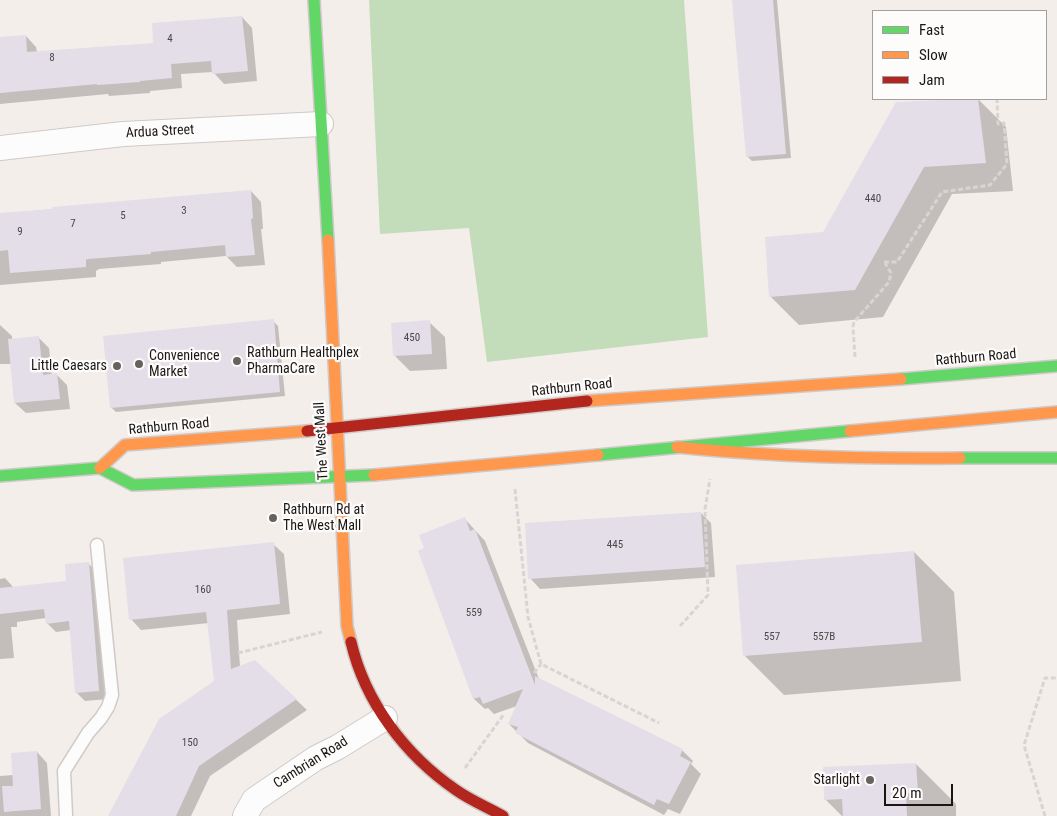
<!DOCTYPE html>
<style>
body{margin:0}
#map{position:relative;width:1057px;height:816px;overflow:hidden;background:#f4eeea;font-family:"Roboto Condensed",sans-serif}
canvas{display:block}
.legend{position:absolute;left:872px;top:10px;width:175px;height:90px;box-sizing:border-box;background:#fefcfb;border:1px solid #a2a09f;margin:0;padding:6px 9px;list-style:none;font-size:15px;color:#191614}
.legend li{display:flex;align-items:center;gap:10px;height:25px}
.legend b{width:25px;border:1px solid #a2a09f}
.scale{position:absolute;left:884px;top:784px;width:69px;height:22px;box-sizing:border-box;border:2px solid #191614;border-top:0;padding-left:6px;font-size:15px;line-height:18px;white-space:nowrap;color:#191614;-webkit-text-stroke:4px #fefcfb;paint-order:stroke}
</style>
<div id="map">
<canvas width="1057" height="816"></canvas>
<ul class="legend">
<li><b style="height:6px;background:#63d668"></b>Fast</li>
<li><b style="height:6px;background:#ff974d"></b>Slow</li>
<li><b style="height:6px;background:#b3261e"></b>Jam</li>
</ul>
<div class="scale">20 m</div>
</div>
<script>
const g = document.querySelector('canvas').getContext('2d');
g.lineJoin = 'round';
function fill(path, color) {
  g.fillStyle = color;
  g.fill(path, 'evenodd');
}
function strokePath(path, color, width, dash) {
  g.strokeStyle = color;
  g.lineWidth = width;
  g.lineCap = dash ? 'butt' : 'round';
  g.setLineDash(dash || []);
  g.stroke(path);
}
function drawText(font, color, halo, rows, align = 'center') {
  g.font = font + ' "Roboto Condensed",sans-serif';
  g.lineWidth = 4.5;
  g.setLineDash([]);
  g.textBaseline = 'middle';
  g.strokeStyle = halo;
  g.fillStyle = color;
  for (const [text, x, y, turn = 0] of rows) {
    g.save();
    g.translate(x, y);
    g.rotate((+turn || 0) * Math.PI / 180);
    g.textAlign = isNaN(turn) ? turn : align;
    if (halo) g.strokeText(text, 0, 0);
    g.fillText(text, 0, 0);
    g.restore();
  }
}
fill(new Path2D(`
 M369 0H684L708 337 487 362 469 228 380 234Z`), '#c3dcba');
fill(new Path2D(`
 M734 0H777L791 158 752 161 747 156Z
 M242 17 252 28 257 81 224 84 213 72 181 74 182 88 150 91V93L109 96 108 94 0 104V39L26 36 36 47 37 52 155 44Z
 M978 99 1006 127 1013 191 952 194 883 317 799 325 771 297 824 233Z
 M251 191 261 202 263 229H261L265 265 237 267 226 256 161 262V264L99 269 96 271V277L0 285V214Z
 M273 321 278 326 285 396 116 412 111 407Z
 M429 322 445 337 447 369 410 371 395 356Z
 M0 325 12 336V340L39 338 49 348 52 375H57L67 385 70 409 26 413 15 403 11 364H0Z
 M701 513 711 523 715 577 540 589 530 578Z
 M464 518 485 541 539 679 682 750 693 761 691 764 701 774 680 814 668 809 664 815 528 743 509 724 517 706 494 714 488 708 485 709 474 699Z
 M273 544 284 554 290 614 237 620 240 667 255 661 307 710 210 776 191 816H109L216 681 209 623 141 630 131 619Z
 M914 552 954 592 961 681 784 695 745 656Z
 M89 564 98 573 108 699 85 701 76 692 71 630 56 632 47 623 46 618 17 622V627H11L14 658 0 659V579L5 578 14 588 67 583Z
 M37 752 47 763 51 816H0V776L13 775Z
 M916 764 956 804V816H842L825 799Z`), '#0003');
fill(new Path2D(`
 M732 0H773L786 154 746 157Z
 M242 16 248 71 212 74 211 61 171 64 172 78 140 81V82L97 85V84L0 93V37L26 35 27 52 153 43 152 23Z
 M962 99H978L986 163 924 167 855 290 769 297 765 237 823 232 896 102Z
 M251 190 253 218 251 219 255 255 226 257 225 245 151 252V254L88 259 86 260V267L10 273 8 250 0 251V213L52 209V207Z
 M274 319 280 392 110 408 103 336Z
 M430 320 432 354 393 356 391 323Z
 M39 336 43 375 57 373 60 399 14 403 8 339Z
 M701 512 705 567 528 579 525 523Z
 M465 517 470 531 475 529 535 685V676L683 749 680 756 691 762 669 804 657 799 654 805 515 733 518 727 508 724 523 689 483 704 480 697 473 699 418 551 424 548 419 535Z
 M274 542 280 604 227 610 231 669 255 660 297 699 199 766 176 816H108L159 719 214 681 206 612 129 620 123 558Z
 M914 551 922 642 743 656 736 565Z
 M89 562 99 691 75 693 69 621 46 624 44 609 0 614V588L66 581 65 564Z
 M37 751 41 809 4 812 2 786H13L11 753Z
 M916 763 918 793H906L907 816H843L842 799 824 800 823 767Z`), '#e3dee7');
const lane = new Path2D(`
 M66 816 64 771 88 733 101 718 108 707 112 695 97 545`);
const street = new Path2D(`
 M0 148 123 134 321 124
 M245 816 254 800 316 758 338 747 385 718`);
const fast = new Path2D(`
 M314 0 328 240
 M901 379 1057 366
 M598 455 850 431
 M960 458H1057
 M0 476 100 468 133 485 374 475`);
const slow = new Path2D(`
 M328 240 347 626 351 642
 M587 401 901 379
 M850 431 1057 412
 M677 447C771 457 865 459 960 458
 M100 468 125 445 307 431
 M374 475 598 455`);
const jam = new Path2D(`
 M307 431 587 401
 M351 642C365 702 405 755 456 790 470 800 487 807 503 816`);
strokePath(lane, '#cfcac8', 15);
strokePath(street, '#cfcac8', 26);
strokePath(fast, '#cfcac8', 14);
strokePath(slow, '#cfcac8', 14);
strokePath(jam, '#cfcac8', 14);
strokePath(new Path2D(`
 M884 262H897L942 192 990 185 1007 164 1004 123 998 124 997 99
 M855 357 853 327 854 322 889 282 891 273 885 263
 M515 489 528 617 541 664 659 723
 M680 626 708 595 705 509 710 479
 M238 653 322 632
 M534 673 541 664
 M465 768 504 714
 M1045 816 1024 745 1045 678H1057`), '#d7d5d4', 3, [5, 2.5]);
strokePath(lane, '#fdfcfc', 12);
strokePath(street, '#fdfcfc', 24);
strokePath(fast, '#63d668', 11);
strokePath(slow, '#ff974d', 11);
strokePath(jam, '#b3261e', 11);
for (const [x, y, r, color] of [
 [237,361,5,"#66625f"],
 [139,364,5,"#66625f"],
 [117,366,5,"#66625f"],
 [273,518,5,"#66625f"],
 [870,780,5,"#66625f"]
]) {
  const dot = new Path2D();
  dot.arc(x, y, r, 0, 2 * Math.PI);
  g.fillStyle = color;
  g.fill(dot);
  strokePath(dot, '#fefcfb', 2);
}
drawText('11px', '#4c4849', null, [
 ["4",170,39],
 ["8",52,58],
 ["440",873,199],
 ["3",184,211],
 ["5",123,216],
 ["7",73,224],
 ["9",20,232],
 ["450",412,338],
 ["445",615,545],
 ["160",203,590],
 ["559",474,613],
 ["557",772,637],
 ["557B",824,637],
 ["150",190,743]
]);
drawText('14px', '#191614', '#fefcfb', [
 ["Ardua Street",160,132,-3],
 ["Rathburn Road",976,358,-5],
 ["Rathburn Road",572,388,-6],
 ["Rathburn Road",169,427,-5],
 ["The West Mall",322,441,-93],
 ["Cambrian Road",311,763,-32]
]);
drawText('14px', '#191614', '#fefcfb', [
 ["Rathburn Healthplex",247,353],
 ["PharmaCare",247,369],
 ["Convenience",149,356],
 ["Market",149,372],
 ["Little Caesars",107,366,"right"],
 ["Rathburn Rd at",283,510],
 ["The West Mall",283,526],
 ["Starlight",860,780,"right"]
], 'left');
</script>
